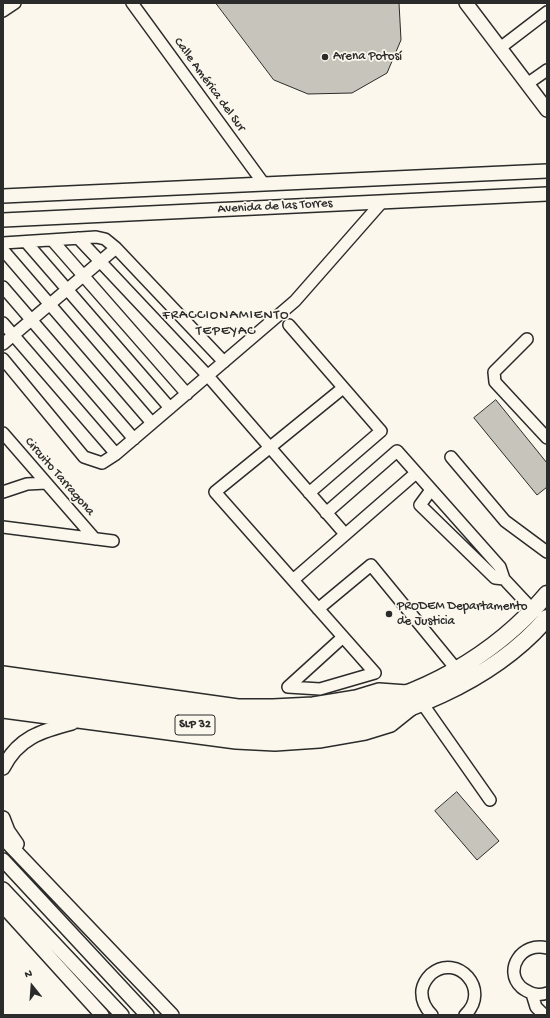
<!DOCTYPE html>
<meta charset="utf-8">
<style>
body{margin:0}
#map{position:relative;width:550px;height:1018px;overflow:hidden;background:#fbf7ec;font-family:"Gochi Hand",sans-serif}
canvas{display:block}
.frame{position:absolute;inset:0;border:4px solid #2b2b2b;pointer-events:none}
.north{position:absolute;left:12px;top:966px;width:40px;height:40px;-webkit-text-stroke:3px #fbf7ec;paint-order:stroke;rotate:343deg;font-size:11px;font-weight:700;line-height:16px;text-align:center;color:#2b2b2b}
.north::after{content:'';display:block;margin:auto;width:14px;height:18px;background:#2b2b2b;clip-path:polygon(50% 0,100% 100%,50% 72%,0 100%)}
</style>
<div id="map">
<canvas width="550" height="1018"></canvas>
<div class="frame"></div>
<div class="north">N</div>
</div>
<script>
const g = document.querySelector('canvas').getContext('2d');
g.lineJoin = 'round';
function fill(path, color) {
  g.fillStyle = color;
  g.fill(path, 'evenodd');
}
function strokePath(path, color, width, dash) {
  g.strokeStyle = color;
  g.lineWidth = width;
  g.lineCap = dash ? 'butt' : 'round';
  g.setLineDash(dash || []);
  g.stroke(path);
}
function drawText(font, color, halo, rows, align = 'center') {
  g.font = font + ' "Gochi Hand",sans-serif';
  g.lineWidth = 3.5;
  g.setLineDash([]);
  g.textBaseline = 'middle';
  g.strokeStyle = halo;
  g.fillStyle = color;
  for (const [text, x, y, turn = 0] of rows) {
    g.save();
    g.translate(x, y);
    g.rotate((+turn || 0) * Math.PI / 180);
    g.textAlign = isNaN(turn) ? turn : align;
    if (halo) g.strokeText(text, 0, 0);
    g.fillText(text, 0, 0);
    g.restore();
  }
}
const building = new Path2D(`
 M216 3H399L401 40 387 73 352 93 308 94 274 80Z
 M496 400 547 463V487L537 495 474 418Z
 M457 792 499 841 477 860 435 811Z`);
fill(building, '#c7c4bc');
strokePath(building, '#2b2b2b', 1);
const minor = new Path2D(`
 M132 3 264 184
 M3 11 15 3
 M500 48 547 12
 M527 84 547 70
 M78 238 208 376 345 534
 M52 240 187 394
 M26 242 170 408
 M3 243 96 237 105 239 116 248 224 362
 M3 250 152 423
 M3 287 134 439
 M3 323 116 454
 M289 325 381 431 309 493
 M527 339 494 372 495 382 547 438
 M3 344 116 248
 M3 359 84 457 102 463 116 454 295 301 382 202
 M3 433 95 539
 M451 457 505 521 547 552
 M431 490 420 505 495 578 504 579
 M3 492 27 484 46 483
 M326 513 397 451 500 567 504 579 533 610
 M3 527 113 541
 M293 580 416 473
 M318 609 371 565 457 670
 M288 687 320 689 375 673 215 492 343 388
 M288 687 343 637
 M422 703 490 800
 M547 948C522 941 503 970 521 987 523 989 527 991 529 992 534 995 542 995 547 993
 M532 994 536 1007 544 1015
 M432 1015C425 1008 421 1000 422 990 423 984 427 978 431 974 457 952 492 990 465 1015`);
const major = new Path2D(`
 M466 3 547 110
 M3 196 547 171
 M3 220 547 194
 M3 673 238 706H273L313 704 356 697 379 690 407 692
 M3 711 236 742 275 744 319 741 365 733 391 725 411 709
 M3 768C18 738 41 731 72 723
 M3 818 8 831 17 844
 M3 838 172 1015
 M3 860 147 1015
 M3 889 122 1015
 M3 906 102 1015`);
const highway = new Path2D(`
 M3 686 237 718C263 718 288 719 313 717 322 716 331 713 340 712 420 698 495 656 547 594
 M3 699 237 730C263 732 289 733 316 730 398 721 493 681 547 618`);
strokePath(minor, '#2b2b2b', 14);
strokePath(major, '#2b2b2b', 16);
strokePath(highway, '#2b2b2b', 19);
strokePath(minor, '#fbf7ec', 11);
strokePath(major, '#fbf7ec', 13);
strokePath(highway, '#fbf7ec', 16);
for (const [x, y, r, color] of [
 [325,57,4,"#2b2b2b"],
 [389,614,4,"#2b2b2b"]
]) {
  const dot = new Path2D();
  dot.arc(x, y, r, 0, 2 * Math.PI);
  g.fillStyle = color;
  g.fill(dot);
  strokePath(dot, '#fbf7ec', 1.5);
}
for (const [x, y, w] of [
 [195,725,40]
]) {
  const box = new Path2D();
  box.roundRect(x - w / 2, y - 10, w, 20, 3);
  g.fillStyle = '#fbf7ec';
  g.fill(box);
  strokePath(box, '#2b2b2b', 1);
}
drawText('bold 12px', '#2b2b2b', null, [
 ["SLP 32",195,725]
]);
drawText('13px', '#2b2b2b', '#fbf7ec', [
 ["Arena Potosí",333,57],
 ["PRODEM Departamento",397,607],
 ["de Justicia",397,622]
], 'left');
drawText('13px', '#2b2b2b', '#fbf7ec', [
 ["Calle América del Sur",209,85,54],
 ["Avenida de las Torres",275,207,-3],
 ["Circuito Tarragona",59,477,49]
]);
g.letterSpacing = '1px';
drawText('14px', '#2b2b2b', '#fbf7ec', [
 ["FRACCIONAMIENTO",226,316],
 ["TEPEYAC",226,332]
]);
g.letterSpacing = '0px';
</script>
